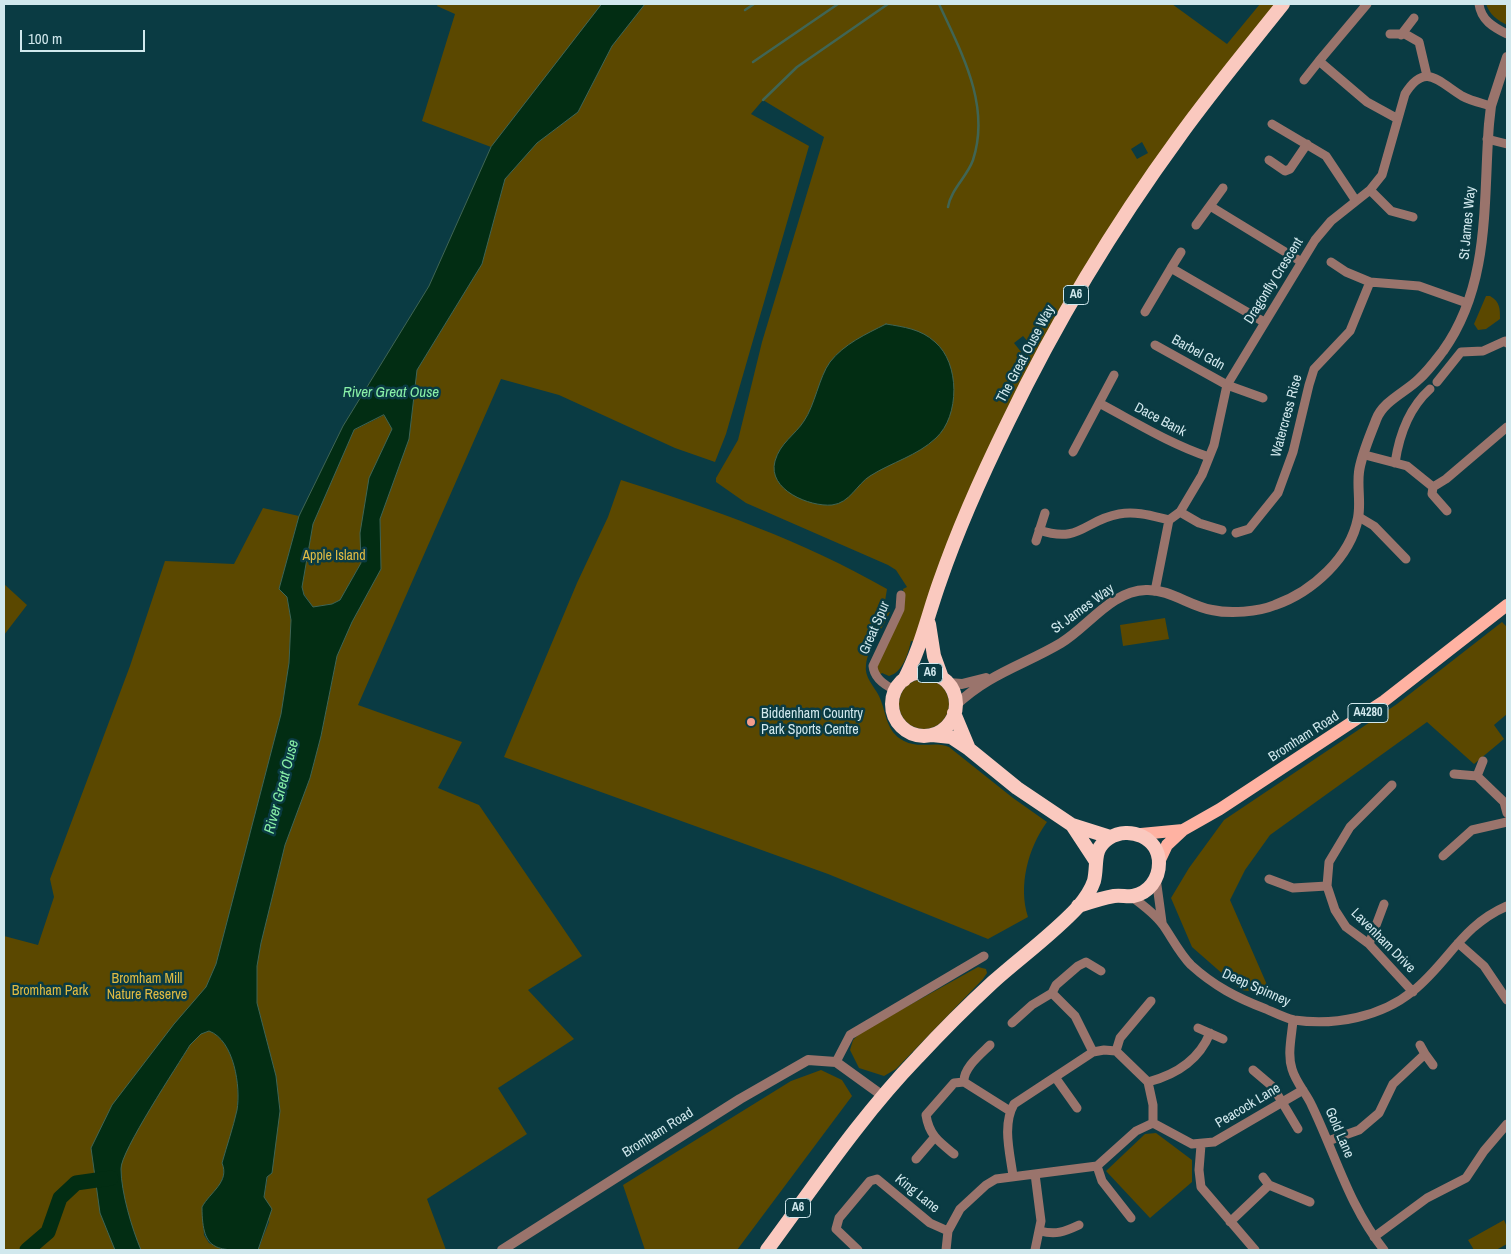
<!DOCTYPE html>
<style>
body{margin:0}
#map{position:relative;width:1511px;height:1254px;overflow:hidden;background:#0a3b43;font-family:"Archivo Narrow",sans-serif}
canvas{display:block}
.frame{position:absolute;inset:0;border:5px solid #d1e8ed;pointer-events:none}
.scale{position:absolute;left:20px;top:30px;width:125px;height:22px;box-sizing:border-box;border:2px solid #d1e8ed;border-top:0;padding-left:6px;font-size:15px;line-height:18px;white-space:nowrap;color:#d1e8ed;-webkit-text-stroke:4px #0a3b43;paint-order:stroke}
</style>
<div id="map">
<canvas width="1511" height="1254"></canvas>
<div class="frame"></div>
<div class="scale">100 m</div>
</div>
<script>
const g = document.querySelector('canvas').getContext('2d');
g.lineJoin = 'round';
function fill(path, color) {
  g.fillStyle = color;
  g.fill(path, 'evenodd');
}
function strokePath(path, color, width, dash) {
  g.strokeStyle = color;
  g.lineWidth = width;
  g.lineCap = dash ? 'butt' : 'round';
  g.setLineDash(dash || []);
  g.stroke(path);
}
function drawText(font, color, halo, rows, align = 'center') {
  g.font = font + ' "Archivo Narrow",sans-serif';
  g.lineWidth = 5;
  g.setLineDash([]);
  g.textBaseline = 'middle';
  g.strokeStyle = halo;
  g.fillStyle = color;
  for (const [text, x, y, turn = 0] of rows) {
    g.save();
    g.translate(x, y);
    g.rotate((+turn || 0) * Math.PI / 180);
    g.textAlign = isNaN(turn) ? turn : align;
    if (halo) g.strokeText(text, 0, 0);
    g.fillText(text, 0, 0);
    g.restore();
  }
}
fill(new Path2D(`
 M438 4H602L491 147 422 121 455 14 437 6Z
 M645 4H1172L1227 44 1260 4H1275L1065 301 916 642 911 641C908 654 903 672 889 676L882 673 879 675 876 668 904 595 903 589 907 587 896 570 888 565 746 503 716 482V478L738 440 762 342 824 137 763 100 751 114 809 146 726 434 715 462 675 448 559 395 501 379 358 705 462 742 438 788 479 805 582 956 528 990 574 1039 498 1088 527 1134 427 1199 446 1250H258L269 1222 264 1197 280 1111 276 1076 257 1003V966L261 943 285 845 310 778 321 736 337 656 352 622 381 569 380 519 409 439 417 370 482 264 505 179 537 143 578 112 612 46ZM1142 142 1148 153 1137 159 1131 149ZM1023 336 1030 344 1022 353 1014 343Z
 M1486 4H1507V25C1497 20 1490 15 1486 4Z
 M1486 296H1490C1500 302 1500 308 1500 319L1486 329 1478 330 1474 324Z
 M384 415 392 429 360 533 361 563 340 600 332 604 313 607 304 594 302 587 313 524 354 430Z
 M621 480C713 509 803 541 887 589L883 613 890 612C883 628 868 647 866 665 864 677 874 686 879 696 887 713 885 731 904 741 919 749 935 741 949 747L1013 798 1047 822C1028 848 1018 886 1028 917L988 939 828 874 504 757 577 583 608 517Z
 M263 508 299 516 279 589 287 597 291 620 289 663 281 714 216 964 206 987 146 1062 100 1213 115 1250H4V936L38 945 54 897 50 879 130 666 165 561 234 564Z
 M4 584 27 605 4 635Z
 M1165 618 1169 639 1123 646 1120 625Z
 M1502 622 1507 627V714L1494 725 1504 739 1474 764 1427 722 1270 835 1245 870 1230 900 1271 994 1241 990 1192 947 1171 898 1189 868 1224 820 1397 704Z
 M899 704a25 25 0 1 1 50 0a25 25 0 1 1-50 0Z
 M978 967 986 969 987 973 983 979 896 1069 884 1076 859 1068 850 1050 853 1040 861 1032Z
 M209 1031C234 1040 241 1087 237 1110 234 1128 227 1145 222 1163 229 1180 212 1194 202 1207L204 1235 209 1243 226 1250H141C132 1229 121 1192 121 1168 120 1152 178 1065 190 1045L201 1034Z
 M821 1070 842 1080 852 1096 737 1250H645L623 1185 791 1081Z
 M1156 1133 1192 1160V1182L1150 1218 1106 1171 1145 1134Z
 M1504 1220 1507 1227V1244L1496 1250H1474L1468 1240Z`), '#5b4800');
const water = new Path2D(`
 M602 4H645L612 46 578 112 537 143 505 179 482 264 417 370 409 439 380 519 381 569 352 622 337 656 321 736 310 778 285 845 261 943 257 966V1003L276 1076 280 1111 272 1173 267 1177 264 1197 272 1209 258 1250C218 1250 202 1254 202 1207 210 1192 230 1182 222 1163 227 1145 233 1128 237 1110 241 1087 234 1040 209 1031L201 1034 190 1045C178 1065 120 1152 121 1169 121 1192 132 1229 141 1250H115L100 1213 91 1148 112 1105 174 1024 206 987 216 964 281 714 289 663 291 620 287 597 279 589 299 516 343 426 429 286 491 147ZM384 415 392 429 369 478 360 533 361 563 340 600 332 604 313 607 304 595 302 587 313 524 354 430Z
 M886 324C904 327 921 329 935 342 960 363 960 416 936 438 917 456 892 462 870 476 857 484 850 503 832 505 810 507 767 490 775 461 780 443 795 435 804 421 815 405 819 377 830 362 844 344 866 334 886 324Z`);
fill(water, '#022d13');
strokePath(water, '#406554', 1);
strokePath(new Path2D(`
 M939 4C961 52 991 105 973 160 967 177 951 189 948 207
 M745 10 754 4
 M753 62 838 4
 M763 100 797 67 888 4`), '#406554', 2.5);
strokePath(new Path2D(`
 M27 1250 48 1232 60 1198 76 1183 111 1178`), '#022d13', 15);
strokePath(new Path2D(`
 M1367 4 1319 61 1367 102 1398 119
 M1479 4C1481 20 1493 27 1507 34
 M1390 34H1405L1419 42 1427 76
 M1401 35 1414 18
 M1304 80 1319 61
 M1272 124 1326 156 1356 201
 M1487 139 1507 144
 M1269 160 1285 171 1290 169 1307 144
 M1370 190 1391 211 1413 217
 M1210 206 1300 261
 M1196 225 1223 188
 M1331 262 1346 272 1370 282
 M1171 268 1181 252
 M1145 312 1171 268 1264 322
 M1155 345 1227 385 1263 398
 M1437 382 1461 352 1483 351 1505 341 1507 343
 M1099 403C1135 422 1170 444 1209 457
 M1073 452 1114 375
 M1365 455 1407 466 1433 487
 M1395 463C1399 436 1409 408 1430 389
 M1433 487 1446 479 1507 427
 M1433 487 1432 494 1447 511
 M1180 512 1199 523 1222 530
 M1359 517 1374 526 1406 559
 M1039 530C1081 544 1084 520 1119 514 1137 511 1152 516 1169 520
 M1236 533 1249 529 1278 493 1293 452 1309 385 1314 369 1350 331 1370 282 1419 286 1467 303
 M1036 541 1045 513
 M1155 591 1169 520 1180 512 1202 475 1214 445 1227 385 1315 240 1331 221 1370 190 1382 175 1405 94C1425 62 1438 81 1462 96 1471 101 1481 103 1491 106
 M895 690C884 685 874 678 873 666L900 609 901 595
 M1454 774 1477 776 1504 802 1507 813
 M1477 776 1483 761
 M1392 785 1350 827 1329 862 1327 886 1335 910 1346 927 1369 944 1413 992
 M1443 856 1472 830 1507 822
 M1156 878 1162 922
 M1269 879 1293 888 1327 886
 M1132 897C1143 905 1155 914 1163 925 1172 938 1180 954 1191 965 1214 986 1237 998 1266 1009 1275 1013 1285 1018 1294 1020 1335 1026 1381 1017 1413 991 1449 962 1461 926 1507 906
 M1458 943 1484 966 1507 1000
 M1369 944 1384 904
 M1052 993 1075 1016 1093 1052
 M1293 1020C1292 1035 1287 1054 1292 1069 1296 1083 1307 1094 1312 1106 1336 1156 1349 1206 1384 1250
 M1012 1023 1032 1005 1052 993 1056 985 1078 966 1086 962 1101 971
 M1198 1028 1223 1039
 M1116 1051 1120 1038 1151 1001
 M1425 1054 1433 1065
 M836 1062 850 1035 984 956
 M1253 1070 1273 1087 1298 1129
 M1055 1077 1077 1108
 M964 1082C963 1068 981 1054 990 1045
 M1148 1082C1175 1075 1199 1060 1210 1033
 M1328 1141 1359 1130 1379 1113 1393 1084 1425 1054 1420 1045
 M1201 1145 1199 1170 1201 1187 1255 1250
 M954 1154C939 1142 929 1135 926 1115L954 1083 964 1082 1010 1111
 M916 1159 934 1138
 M1097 1166 1102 1181 1131 1218
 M1013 1176C1010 1153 1002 1125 1014 1104L1093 1052 1104 1050 1116 1051 1148 1082 1153 1105V1123
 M1263 1177 1269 1185 1310 1202
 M1230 1222 1269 1185
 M1040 1231C1056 1235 1064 1232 1079 1225
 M1374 1237 1427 1198 1466 1178 1484 1151 1507 1124
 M858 1250 836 1229 839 1218 870 1181 877 1179 930 1223 948 1231
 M946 1250 948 1231 960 1209 986 1185 996 1179 1097 1166 1136 1131 1153 1123 1192 1144 1214 1142 1303 1090
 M1035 1250 1041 1221 1035 1174`), '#9a746c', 9);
strokePath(new Path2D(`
 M948 683 962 684 986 678
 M955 706C988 674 1024 665 1061 643 1089 626 1111 591 1146 590 1170 589 1189 606 1212 610 1230 614 1258 612 1275 605 1312 592 1350 558 1358 518 1361 503 1357 487 1359 472 1361 456 1370 436 1376 420 1383 401 1406 392 1419 379 1428 371 1436 360 1443 351 1491 284 1483 201 1489 124L1491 106 1507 57
 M502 1250 740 1099 808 1060 836 1062 883 1096`), '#9a746c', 10);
strokePath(new Path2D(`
 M1141 834 1183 830
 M1159 862 1167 845 1183 830 1220 809 1384 701 1507 605`), '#ffb2a2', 12);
strokePath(new Path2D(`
 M929 624 934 656 942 678
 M892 704a32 32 0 1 1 64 0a32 32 0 1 1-64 0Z
 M904 680C921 648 928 614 940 581 959 526 983 473 1008 422 1056 322 1114 226 1179 137 1212 91 1248 48 1283 4
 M954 713 969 749
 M932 735 951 737 969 749 1017 788 1072 825 1110 837
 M1072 825 1095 860
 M767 1250C815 1185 861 1116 918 1057 942 1031 967 1006 993 982 1021 957 1053 934 1078 907 1084 900 1091 890 1094 881 1098 864 1092 849 1109 838 1130 825 1159 838 1159 863 1159 879 1149 893 1133 896 1127 897 1121 895 1114 896 1102 898 1090 902 1078 906`), '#fac9bf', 14);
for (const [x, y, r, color] of [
 [751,722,5,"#f49d8c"]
]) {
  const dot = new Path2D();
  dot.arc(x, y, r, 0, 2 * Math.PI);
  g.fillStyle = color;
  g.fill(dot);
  strokePath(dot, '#0a3b43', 2);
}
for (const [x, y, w] of [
 [1076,295,25],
 [930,673,25],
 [1368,713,40],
 [798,1208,25]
]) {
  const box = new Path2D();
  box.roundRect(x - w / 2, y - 9.5, w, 19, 4);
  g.fillStyle = '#0a3b43';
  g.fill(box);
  strokePath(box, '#d1e8ed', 1);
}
drawText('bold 12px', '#d1e8ed', null, [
 ["A6",1076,295],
 ["A6",930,673],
 ["A4280",1368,713],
 ["A6",798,1208]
]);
drawText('14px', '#d1e8ed', '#0a3b43', [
 ["St James Way",1468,223,-85],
 ["Dragonfly Crescent",1274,281,-58],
 ["Barbel Gdn",1198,353,29],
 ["The Great Ouse Way",1026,354,-62],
 ["Watercress Rise",1287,416,-75],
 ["Dace Bank",1160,420,28],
 ["St James Way",1083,609,-36],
 ["Great Spur",875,628,-67],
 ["Bromham Road",1304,737,-33],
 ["Lavenham Drive",1383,941,45],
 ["Deep Spinney",1256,988,24],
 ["Peacock Lane",1248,1106,-31],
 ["Bromham Road",658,1133,-32],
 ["Gold Lane",1339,1133,67],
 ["King Lane",917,1194,39]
]);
drawText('14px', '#e0bb43', '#0a3b43', [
 ["Apple Island",334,556],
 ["Bromham Mill",147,979],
 ["Nature Reserve",147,995],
 ["Bromham Park",50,991]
]);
drawText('14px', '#d1e8ed', '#0a3b43', [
 ["Biddenham Country",761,714],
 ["Park Sports Centre",761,730]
], 'left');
drawText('italic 15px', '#89f0a7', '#0a3b43', [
 ["River Great Ouse",391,393],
 ["River Great Ouse",282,787,-75]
]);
</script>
